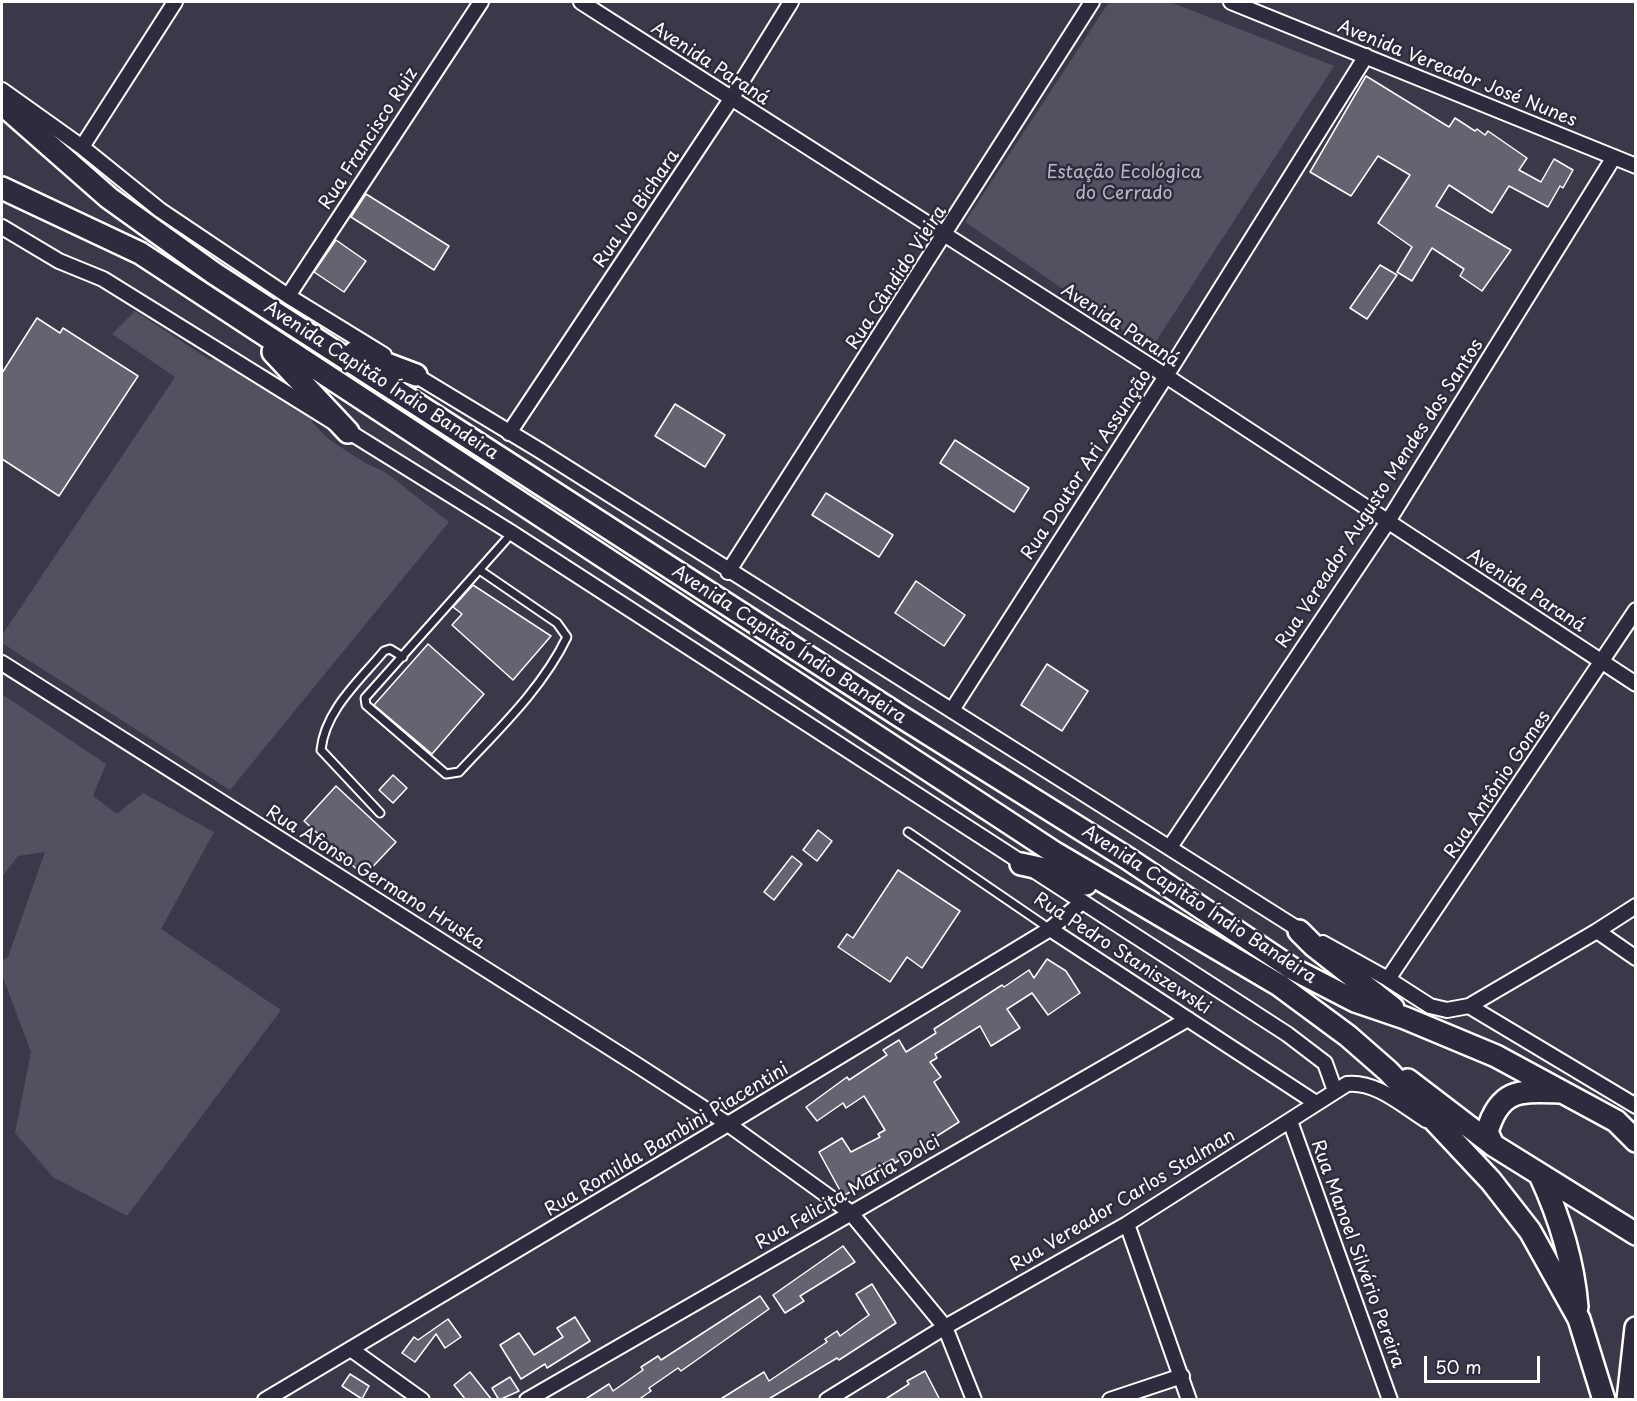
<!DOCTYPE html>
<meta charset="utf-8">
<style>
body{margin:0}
#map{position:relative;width:1637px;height:1401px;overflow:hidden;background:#3c3749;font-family:"Playpen Sans",sans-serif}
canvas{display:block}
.frame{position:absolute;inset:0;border:3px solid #fff;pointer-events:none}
.scale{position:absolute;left:1424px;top:1356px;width:116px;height:27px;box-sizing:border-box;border:3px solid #fff;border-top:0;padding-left:8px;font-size:18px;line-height:21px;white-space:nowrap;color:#fff;-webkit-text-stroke:4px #2f2a3d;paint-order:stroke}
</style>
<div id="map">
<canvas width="1637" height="1401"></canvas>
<div class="frame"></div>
<div class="scale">50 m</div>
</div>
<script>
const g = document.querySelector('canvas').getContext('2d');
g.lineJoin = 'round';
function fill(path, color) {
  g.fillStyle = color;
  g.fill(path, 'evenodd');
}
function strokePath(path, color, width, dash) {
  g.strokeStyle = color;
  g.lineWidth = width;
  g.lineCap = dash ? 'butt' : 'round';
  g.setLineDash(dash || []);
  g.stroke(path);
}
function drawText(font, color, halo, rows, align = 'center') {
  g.font = font + ' "Playpen Sans",sans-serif';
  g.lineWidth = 5;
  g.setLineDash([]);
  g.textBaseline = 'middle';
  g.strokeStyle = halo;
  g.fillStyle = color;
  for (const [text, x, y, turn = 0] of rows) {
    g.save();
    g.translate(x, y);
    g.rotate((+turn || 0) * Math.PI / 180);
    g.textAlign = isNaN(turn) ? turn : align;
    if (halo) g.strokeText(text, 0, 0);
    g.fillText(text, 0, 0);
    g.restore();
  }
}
fill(new Path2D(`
 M1109 2H1170L1334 66 1151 349 965 222Z
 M135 311 210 360 228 352 271 371 307 398 312 422 327 438 365 463 385 472 449 522 230 790 2 643V635L175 377 112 334Z
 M2 694 106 764 93 796 117 814 143 793 214 832 161 929 281 1010 127 1216 53 1177 15 1133 31 1052 2 975V960L8 957 45 852 18 856 2 877Z`), '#555060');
const building = new Path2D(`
 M1366 76 1449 127 1455 118 1475 131 1477 129 1485 135 1488 131 1527 158 1519 170 1541 182 1554 159 1573 170 1563 188 1560 186 1548 207 1509 186 1492 213 1449 185 1436 206 1511 250 1482 291 1460 276 1464 269 1432 248 1412 281 1397 272 1412 247 1378 223 1410 175 1378 156 1351 196 1310 172Z
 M366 194 449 246 434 270 351 217Z
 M336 240 366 261 344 292 314 272Z
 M1380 265 1397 275 1367 319 1350 308Z
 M37 318 60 333 63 328 138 376 59 496 2 459V373Z
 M675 404 725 435 705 467 655 436Z
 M955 440 1029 488 1014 512 940 463Z
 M826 493 893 535 879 557 812 515Z
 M916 581 965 615 944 646 895 613Z
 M473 585 551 636 513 680 452 625 462 614 453 607Z
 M428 644 484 694 432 754 374 705Z
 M1047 664 1088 691 1062 731 1021 705Z
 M393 775 407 788 393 803 379 790Z
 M336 786 396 842 364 876 304 821Z
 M818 830 832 841 817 861 803 850Z
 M792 856 802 864 774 900 764 892Z
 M898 870 960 911 922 968 907 957 890 982 838 947 847 934 853 938Z
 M1047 959 1066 971 1080 993 1048 1015 1032 993 1007 1009 1020 1028 991 1046 980 1026 935 1054 937 1058 930 1062 941 1077 934 1082 959 1122 895 1163 893 1159 859 1177 863 1185 843 1196 819 1152 842 1138 851 1152 880 1137 878 1134 885 1130 864 1096 846 1108 843 1103 817 1121 806 1107 847 1077 849 1080 887 1055 883 1050 899 1040 906 1052 936 1033 934 1029 1002 985 1004 987 1029 970 1034 978Z
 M843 1246 855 1262 800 1296 804 1301 785 1313 773 1295Z
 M872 1284 896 1323 839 1360 837 1358 767 1400H719L764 1372 769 1381 827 1342 825 1339 837 1331 840 1336 869 1315 856 1294Z
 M760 1296 769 1309 681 1371 678 1368 649 1388 651 1391 638 1400H584L609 1384 613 1391 643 1370 641 1367 658 1356 661 1360Z
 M575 1317 590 1341 547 1368 545 1364 521 1379 500 1345 519 1333 534 1355 563 1337 557 1328Z
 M448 1319 461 1337 445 1348 436 1334 415 1362 402 1353 414 1337 418 1340Z
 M925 1371 940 1400H884L909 1384 907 1381Z
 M470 1372 492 1400H466L454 1385Z
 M350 1374 369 1386 362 1399 342 1386Z
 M510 1377 519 1391 499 1400 492 1388Z`);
fill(building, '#666270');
strokePath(building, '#fff', 1.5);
const lane = new Path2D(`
 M481 571 557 623 567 637C542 689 497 731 459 772L446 774 366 705 365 698 512 533
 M380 813 321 750C325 710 360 680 384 651L390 649 403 657
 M908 832 1050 929`);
const street = new Path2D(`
 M581 2 1166 376 1636 684
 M1231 2 1636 166
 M2 90 82 147 160 210 288 296 384 355
 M82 147 175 2
 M2 227 59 261 103 279 512 533 1287 1034 1325 1063 1335 1091
 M288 296 481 2
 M410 372 539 450 1306 934
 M509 433 731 99 791 2
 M728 572 1092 2
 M2 663 637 1065 728 1124 850 1212 945 1327 974 1400
 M952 710 1166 376 1366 56
 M1170 847 1387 523 1614 157
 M1050 929 1316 1103
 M1597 931 1636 958
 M1323 943 1388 979 1430 1006 1447 1010 1469 1006 1597 931 1636 906
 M1388 979 1636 610
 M1469 1006 1636 1106
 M1290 1121 1390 1400
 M1127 1224 1189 1400
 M352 1350 422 1400
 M265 1400 728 1124 1050 929 1081 903
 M527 1400 1188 1019
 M827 1400 945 1327 1127 1224 1347 1084C1376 1081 1402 1105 1426 1120
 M1110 1400 1182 1376`);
const primary = new Path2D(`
 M2 104 109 198 215 274 900 716 1127 858 1293 969 1355 1001 1405 1018 1496 1056 1616 1121 1636 1141
 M2 188 140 253 1055 853 1279 985 1348 1036 1388 1071 1491 1181 1530 1231 1579 1319 1604 1400
 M273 352 348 432
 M355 352 416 375
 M1021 864 1058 872 1086 884
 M1299 931 1314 946 1393 1008
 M1408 1080 1493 1145 1636 1234
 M1493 1145 1487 1132C1500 1088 1520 1091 1560 1092
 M1540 1175C1560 1218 1573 1259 1577 1307
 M1628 1400 1636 1328`);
strokePath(lane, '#fff', 11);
strokePath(street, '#fff', 18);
strokePath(primary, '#fff', 26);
strokePath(lane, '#2f2a3d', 7);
strokePath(street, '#2f2a3d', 14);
strokePath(primary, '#2f2a3d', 21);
drawText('18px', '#fff', '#2f2a3d', [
 ["Avenida Paraná",710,64,33],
 ["Avenida Vereador José Nunes",1457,74,22],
 ["Rua Francisco Ruiz",369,139,-57],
 ["Rua Ivo Bichara",637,209,-56],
 ["Rua Cândido Vieira",897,278,-57],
 ["Avenida Paraná",1120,326,33],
 ["Avenida Capitão Índio Bandeira",381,381,33],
 ["Rua Doutor Ari Assunção",1087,465,-57],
 ["Rua Vereador Augusto Mendes dos Santos",1380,494,-57],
 ["Avenida Paraná",1526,591,33],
 ["Avenida Capitão Índio Bandeira",789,645,33],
 ["Rua Antônio Gomes",1498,785,-56],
 ["Rua Afonso Germano Hruska",375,878,32],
 ["Avenida Capitão Índio Bandeira",1199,905,33],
 ["Rua Pedro Staniszewski",1122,954,33],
 ["Rua Romilda Bambini Piacentini",667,1140,-31],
 ["Rua Felicita Maria Dolci",848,1193,-30],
 ["Rua Vereador Carlos Stalman",1123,1201,-31],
 ["Rua Manoel Silvério Pereira",1357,1254,70]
]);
drawText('18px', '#bbb9bf', '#2f2a3d', [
 ["Estação Ecológica",1124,173],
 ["do Cerrado",1124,194]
]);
</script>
